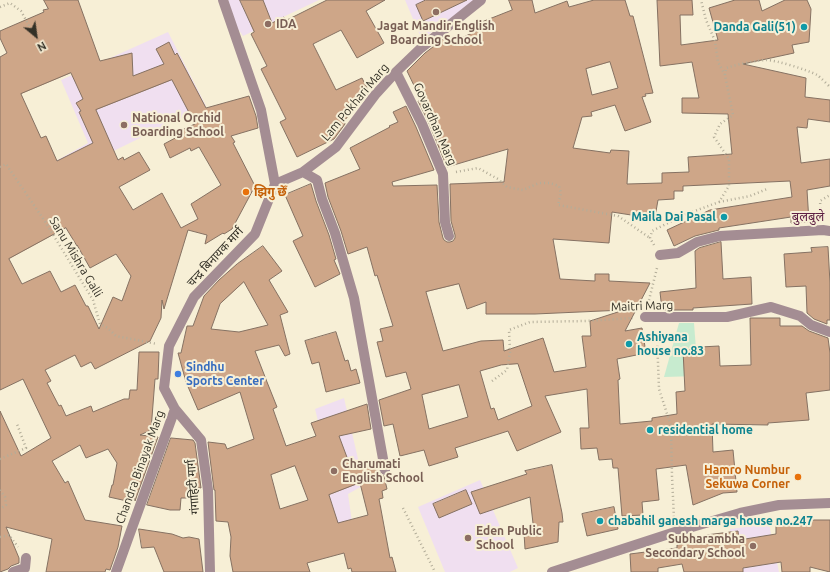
<!DOCTYPE html>
<meta charset="utf-8">
<style>
body{margin:0}
#map{position:relative;width:830px;height:572px;overflow:hidden;background:#f7efd6;font-family:Ubuntu,sans-serif}
canvas{display:block}
.north{position:absolute;left:16px;top:16px;width:40px;height:40px;-webkit-text-stroke:3px #f7efd6;paint-order:stroke;rotate:151deg;font-size:11px;font-weight:700;line-height:16px;text-align:center;color:#343127}
.north::after{content:'';display:block;margin:auto;width:14px;height:18px;background:#343127;clip-path:polygon(50% 0,100% 100%,50% 72%,0 100%)}
</style>
<div id="map">
<canvas width="830" height="572"></canvas>
<div class="north">N</div>
</div>
<script>
const g = document.querySelector('canvas').getContext('2d');
g.lineJoin = 'round';
function fill(path, color) {
  g.fillStyle = color;
  g.fill(path, 'evenodd');
}
function strokePath(path, color, width, dash) {
  g.strokeStyle = color;
  g.lineWidth = width;
  g.lineCap = dash ? 'butt' : 'round';
  g.setLineDash(dash || []);
  g.stroke(path);
}
function drawText(font, color, halo, rows, align = 'center') {
  g.font = font + ' Ubuntu,"Noto Sans Devanagari",sans-serif';
  g.lineWidth = 4;
  g.setLineDash([]);
  g.textBaseline = 'middle';
  g.strokeStyle = halo;
  g.fillStyle = color;
  for (const [text, x, y, turn = 0] of rows) {
    g.save();
    g.translate(x, y);
    g.rotate((+turn || 0) * Math.PI / 180);
    g.textAlign = isNaN(turn) ? turn : align;
    if (halo) g.strokeText(text, 0, 0);
    g.fillText(text, 0, 0);
    g.restore();
  }
}
fill(new Path2D(`
 M228 0H319L243 36 236 26Z
 M405 0H477L447 23 440 25 422 40Z
 M168 32 206 106 97 159 29 176 88 143 61 80Z
 M344 398 364 485 348 494 353 529 330 539 313 467 329 464 315 409Z
 M480 480 518 568 510 572H445L418 507Z
 M769 524 779 572H737L730 529Z`), '#f0dff0');
fill(new Path2D(`
 M679 323H694L698 376 664 377Z`), '#c7ebcf');
const building = new Path2D(`
 M44 0H78L100 61 132 53 133 76 164 64 156 49 169 42 175 55 177 53 206 108 249 96 256 116 258 128 231 136 235 142 233 143 255 186 232 229 224 234 223 233 205 244 207 235 188 230 164 309 162 300 161 318 150 341 95 369 91 362 81 367 75 355 45 370 51 381 47 383 59 406 61 405 66 416 91 406 93 412 124 399H129L130 390H137L139 352H159L158 379H155L151 430 140 435 158 437 135 501 132 480 127 501 109 497 112 485H113L117 463 108 449 86 458 80 445 52 461 65 483 68 481 85 520 122 526 118 547 110 570 106 569 105 572H46L52 539 6 527 19 558V563L11 566 8 569 0 572V411L21 456 51 438 23 379 0 390V57L7 53 0 38V31L44 12 43 10 48 9ZM71 73 83 99 76 103 81 111 79 112 93 143 57 161 46 136 41 138 21 94ZM172 80 195 124 177 132 179 136 164 144 170 158 190 148 191 151 199 147 221 185 191 204 198 219 181 228 162 193 133 210 119 187 150 170 139 152 124 160 123 157 118 160 96 110ZM66 228 77 246V245L90 268 116 254 131 276 122 301 113 297 99 329 88 306H86L75 285 61 292 50 271 22 284 9 259Z
 M240 0H263L272 23 284 17 285 21 327 0H385L366 11 384 43 357 58 341 30 313 44 336 90 362 78 369 92 344 121 345 124 334 139 297 157 280 122 286 119 261 69 267 66 251 34 254 32Z
 M426 0H467L423 21 416 5Z
 M509 0H532L535 13 567 1 569 7 594 0H625L630 16H633L653 93 645 94 646 96 642 97 651 122 625 131 615 105 591 112 592 116 582 117 573 148 610 153 611 150 629 151 627 184 662 183V173L689 172 688 157 732 154 728 114 682 113V98H699L692 62 660 66 657 0H692L693 15H680L681 45 718 40 709 8 735 0H759L762 11 785 0H807L811 9 809 42 792 45 794 53 743 64 806 78 805 97 830 100V122L808 119 807 128 797 127 801 163 830 159V186L807 190 809 222 791 223V217L719 228V230L695 236 674 246 667 230 710 210 792 197 790 181 683 186V191H674V199L658 200 655 217H644L612 212 609 243 553 239 560 279 595 281V274H609V281L650 283 625 331 642 328 646 353 617 359 620 379 618 380 620 424 652 421V418L677 414 676 392 685 391 683 350 700 349V347L719 346 720 366 751 365 750 318H780V326H802L809 331 828 338 830 353V390L806 393 809 420 768 423V425L712 424 713 452 733 450 737 492 723 493 693 505 686 465 656 469 659 500 642 502 643 515 622 516 618 468H613L612 459 599 460 597 448 581 449 580 428H589L587 389 545 396 561 432 517 451 508 431 455 448 458 457 429 466 424 450 400 456 393 424 384 426 379 400 411 389 406 372 386 377 377 342 383 341 380 329 393 326 377 275 375 276 367 247 348 254 341 231 328 197 325 183 360 169 350 148 390 127 389 126 398 122 393 112 406 106 416 127 434 170 392 182 393 186 437 185 439 222 443 238 444 240 447 242H450L453 241 455 238V235L451 221 450 184 504 182 508 149 447 167 428 121 418 101 421 100 407 71 425 53 446 37 449 35 452 42 477 31 474 25 512 10ZM610 62 618 88 592 95 586 69ZM459 284 467 309 486 302V314H535L624 310 590 321 591 336H582L586 367 554 372 543 338 504 351 503 340 481 341 443 351 426 292ZM518 364 532 406 498 420 494 408 491 409 480 371 501 365ZM459 385 468 417 429 429 422 395Z
 M311 184 316 201 329 235 336 259 334 260 340 274 315 287 293 241 303 236 285 195Z
 M721 242 723 279 751 277 752 304 693 308V310H662L660 292 696 288 695 251 699 248Z
 M263 246 282 271 269 280 288 312 280 315 290 354 285 356 279 345 255 351 267 382 277 407 273 409 286 446 316 436 311 423 367 404 371 429 339 436 351 468 374 462 375 466H378L380 474 384 476 387 489 382 491 383 498 379 499 390 558 392 557 396 572H352L351 568 348 569 344 553 307 563 310 572H233L230 556 231 537 228 522 216 521 215 490H214L208 442 225 444 227 449 254 439 240 392 198 410 186 382 178 353H181L187 326H193L204 296 219 280 237 264ZM244 282 268 325 239 332 211 329 220 304ZM295 466 308 500 280 509 271 475ZM360 483 368 515 338 523 329 495Z
 M828 247 830 283V320H827V324L814 319 807 313 806 286 786 287 784 254 812 252 811 248Z
 M336 332 345 361 348 360 351 371 356 369 360 383 326 392 319 362 312 364 305 341Z
 M171 438 193 440 195 443 201 488 188 487 187 498H181L180 510H170L147 505Z
 M552 465 562 513 563 522H559L558 542 525 549 524 533 534 532 530 497 480 514 471 492 527 474 525 471Z
 M466 490 472 504 439 518 433 504Z
 M614 507 618 529 587 536 582 514Z
 M805 520H830V572L810 567V572H782L781 562 743 568V572H684L682 564 658 568V572H631L630 554 677 548V545L706 537V535L738 531 739 540 776 534V523L805 522Z
 M139 529 172 534 183 538 189 537 199 539 203 572H164L154 547 142 548Z`);
fill(building, '#cea688');
strokePath(building, '#857162', 1);
strokePath(new Path2D(`
 M0 7 10 3 21 11 32 31
 M725 75 726 68C739 64 753 61 766 60 776 60 808 70 817 75 819 76 828 85 830 87
 M0 167 6 164 46 223 93 300 100 324 108 328 116 336 157 344
 M456 172 478 168 498 179 507 187 523 190 539 183H550L559 186 561 193 558 205 618 216 650 238
 M719 202 750 196 767 189
 M821 216 820 201 830 195
 M654 245 650 238 652 231 684 215 719 202 729 186V159L714 137 720 124 733 115 725 75 718 62 715 41 706 20 701 0
 M648 304 657 268
 M653 331 657 337 659 389 671 426 672 476 674 519
 M492 381 507 370 510 352 509 330 530 322 585 321 633 318
 M0 459 26 448 17 424
 M0 490 5 497 6 505 0 509
 M403 508 435 572
 M0 537 9 535 18 547`), '#b3ad99', 2.5, [1, 3]);
strokePath(new Path2D(`
 M223 0 261 110 275 184
 M396 72 422 124 443 174 445 222 449 236
 M303 172 317 180 322 199 335 233 354 298 385 470
 M660 255 678 253 697 242 720 236 823 230 830 231
 M645 317H727L771 307 800 316 811 325 830 332
 M13 572 25 568 26 558
 M116 572 175 409
 M210 572 208 490 201 440 175 409 164 388 169 346 194 297 255 234 275 184 303 172 336 147 375 95 396 72 421 48 481 0
 M552 572 675 532 740 513 779 505 830 503`), '#a48d93', 10);
for (const [x, y, r, color] of [
 [436,12,4,"#8d6e63"],
 [268,24,4,"#8d6e63"],
 [804,27,4,"#0f9aa8"],
 [124,125,4,"#8d6e63"],
 [246,192,4,"#e8710a"],
 [724,217,4,"#0f9aa8"],
 [629,344,4,"#0f9aa8"],
 [178,374,4,"#3f7fe0"],
 [650,430,4,"#0f9aa8"],
 [334,471,4,"#8d6e63"],
 [798,477,4,"#e8710a"],
 [600,521,4,"#0f9aa8"],
 [468,538,4,"#8d6e63"],
 [753,546,4,"#8d6e63"]
]) {
  const dot = new Path2D();
  dot.arc(x, y, r, 0, 2 * Math.PI);
  g.fillStyle = color;
  g.fill(dot);
  strokePath(dot, '#f7efd6', 1.5);
}
drawText('bold 12px', '#785e54', '#f7efd6', [
 ["IDA",276,24],
 ["Jagat Mandir English",436,26,"center"],
 ["Boarding School",436,40,"center"],
 ["National Orchid",132,118],
 ["Boarding School",132,132],
 ["Charumati",342,464],
 ["English School",342,478],
 ["Eden Public",476,531],
 ["School",476,545],
 ["Subharambha",745,539,"right"],
 ["Secondary School",745,553,"right"]
], 'left');
drawText('bold 12px', '#0d838f', '#f7efd6', [
 ["Danda Gali(51)",796,27,"right"],
 ["Maila Dai Pasal",716,217,"right"],
 ["Ashiyana",637,337],
 ["house no.83",637,351],
 ["residential home",658,430],
 ["chabahil ganesh marga house no.247",608,521]
], 'left');
drawText('12px', '#343127', '#f7efd6', [
 ["Lam Pokhari Marg",355,102,-50],
 ["Govardhan Marg",435,124,66],
 ["Sanu Mishra Galli",76,257,59],
 ["चन्द्र बिनायक मार्ग",215,257,-47],
 ["Maitri Marg",642,306,-2],
 ["Chandra Binayak Marg",140,467,-70],
 ["गंगाहिटी मार्ग",193,487,-95]
]);
drawText('bold 12px', '#c56008', '#f7efd6', [
 ["झिगु छेँ",254,192],
 ["Hamro Numbur",790,470,"right"],
 ["Sekuwa Corner",790,484,"right"]
], 'left');
drawText('bold 12px', '#366cbe', '#f7efd6', [
 ["Sindhu",186,367],
 ["Sports Center",186,381]
], 'left');
drawText('13px', '#5e2044', '#f7efd6', [
 ["बुलबुले",808,217]
]);
</script>
